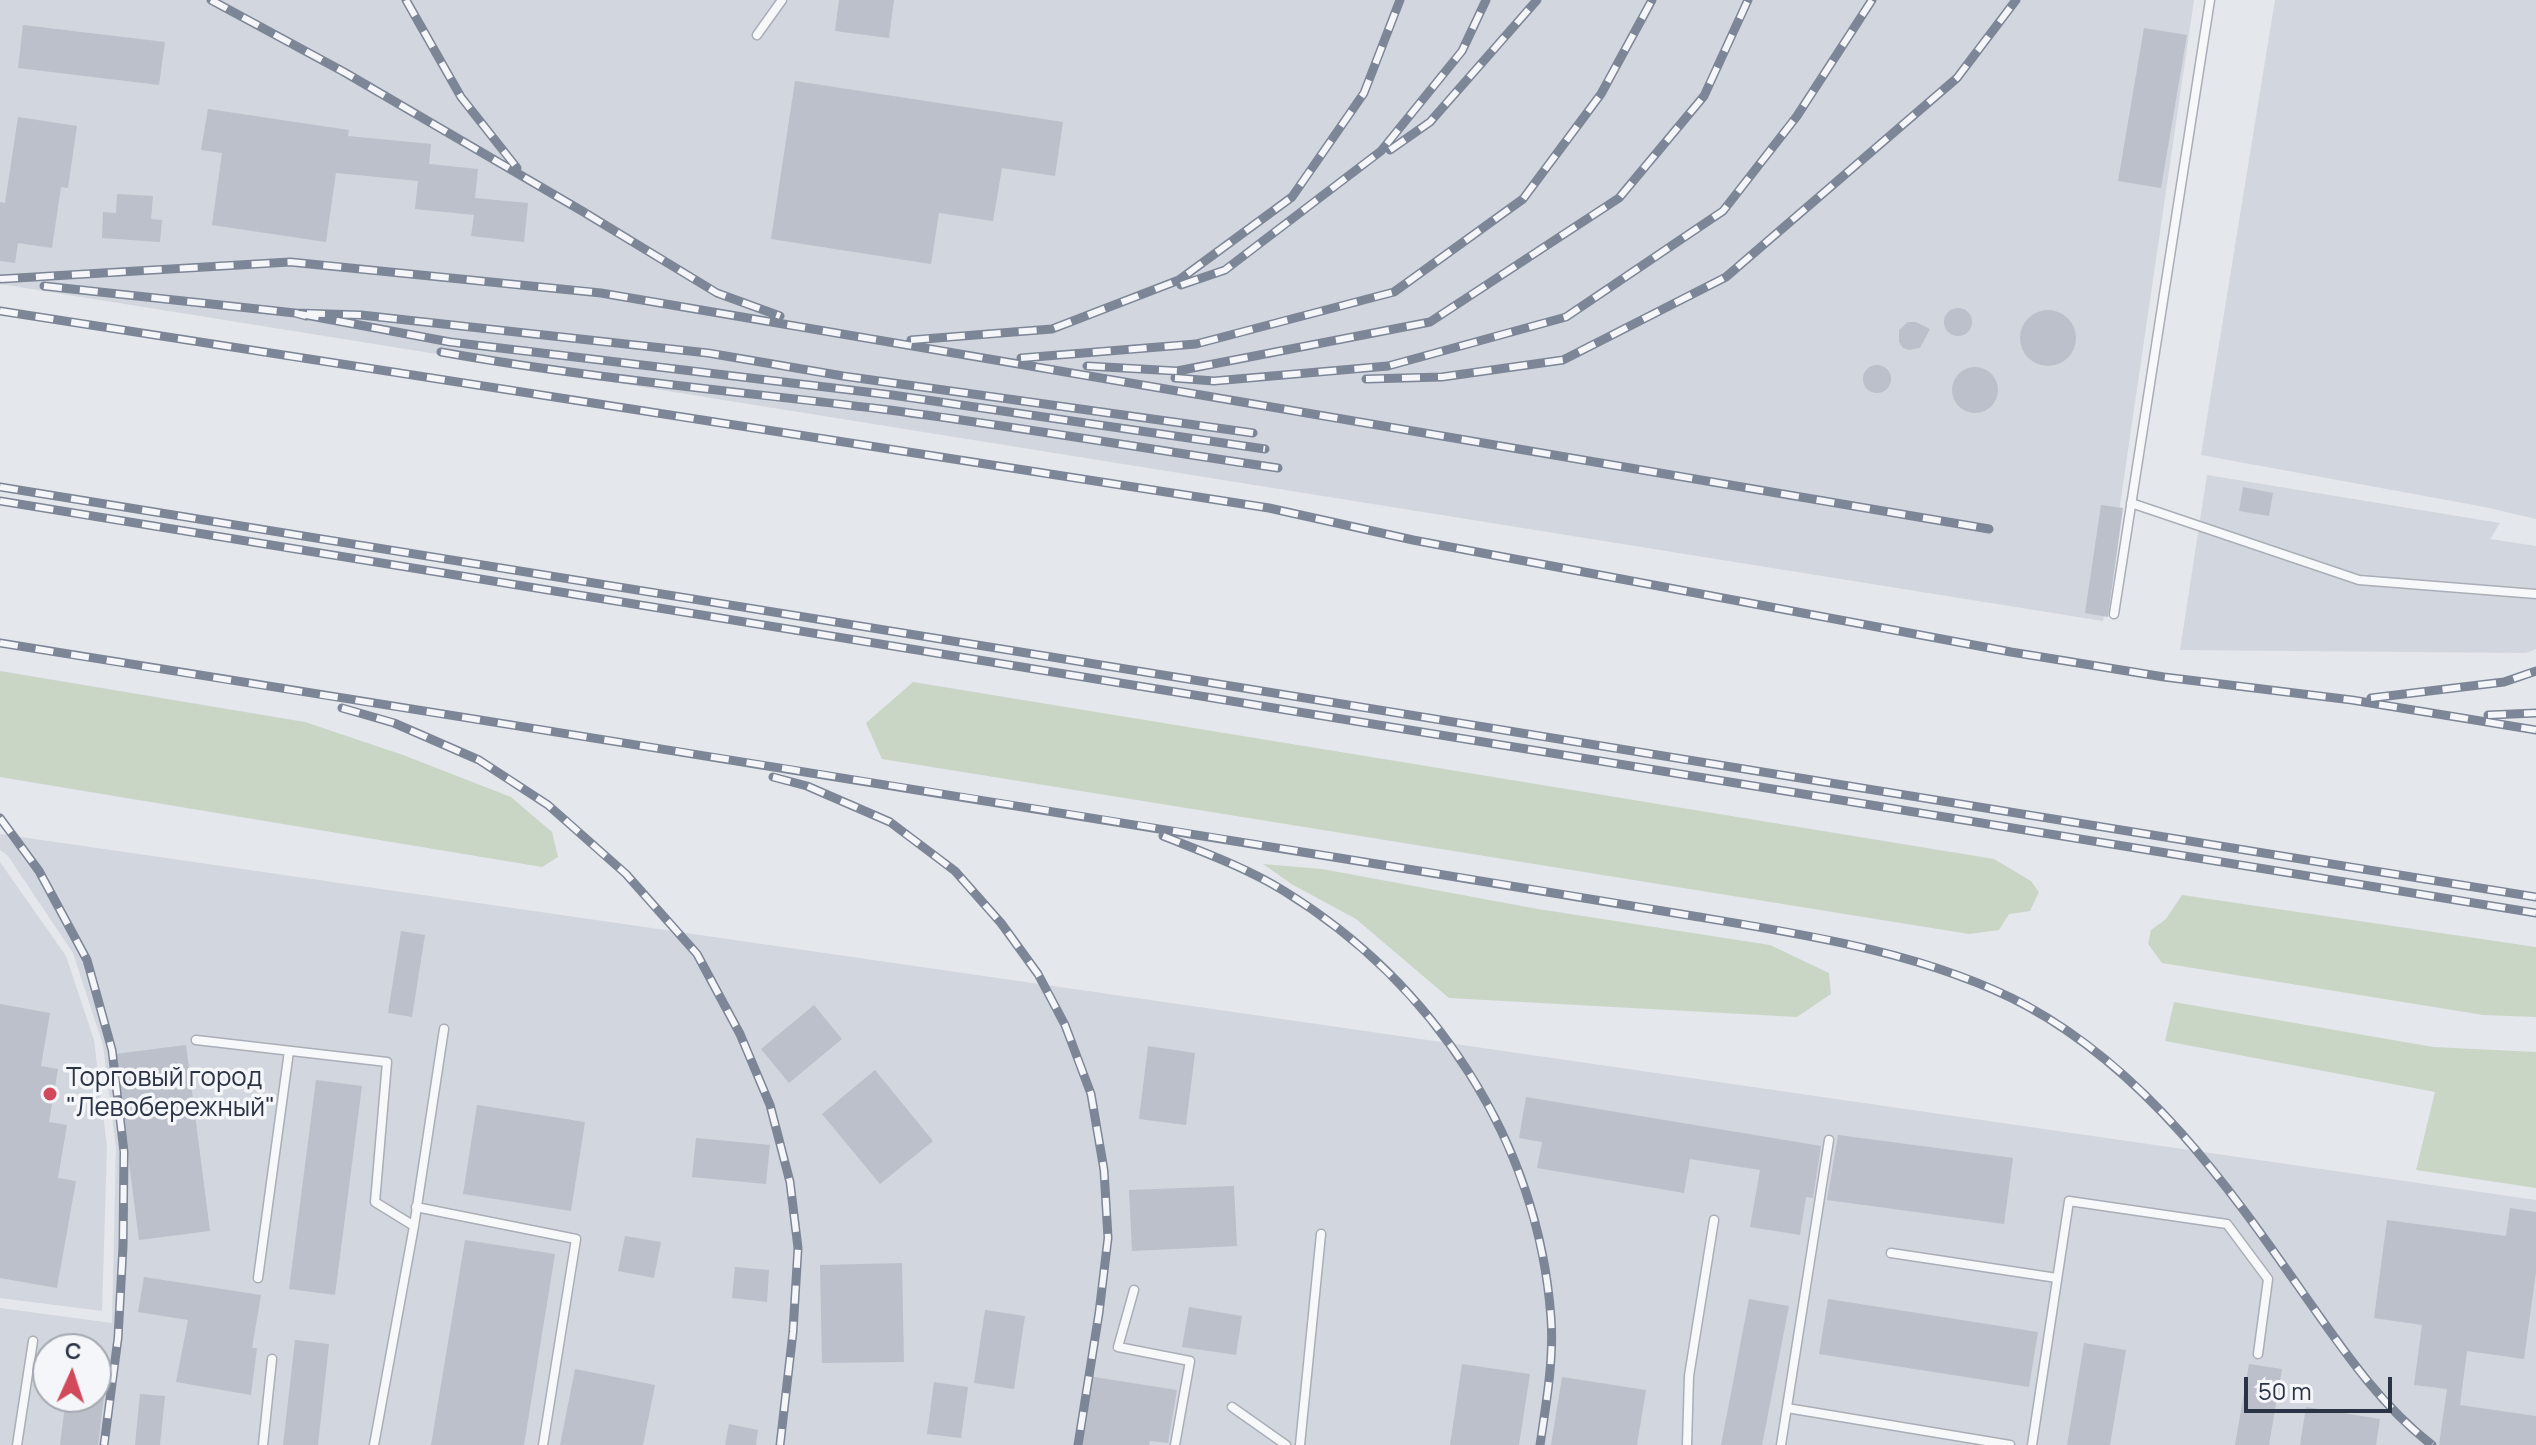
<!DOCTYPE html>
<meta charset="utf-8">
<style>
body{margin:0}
#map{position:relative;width:2536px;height:1445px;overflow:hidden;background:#e4e7ec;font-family:Manrope,sans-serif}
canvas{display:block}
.north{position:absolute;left:32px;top:1333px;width:80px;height:80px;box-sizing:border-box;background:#f4f6f9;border:2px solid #a4a8b1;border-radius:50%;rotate:3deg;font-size:22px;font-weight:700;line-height:32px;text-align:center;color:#2b3445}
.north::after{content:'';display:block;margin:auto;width:28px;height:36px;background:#d1495b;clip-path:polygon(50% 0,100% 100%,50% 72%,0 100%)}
.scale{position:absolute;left:2244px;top:1377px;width:148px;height:36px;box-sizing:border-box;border:4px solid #2b3445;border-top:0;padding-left:10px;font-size:24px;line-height:28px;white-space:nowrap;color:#2b3445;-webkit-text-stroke:6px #f4f6f9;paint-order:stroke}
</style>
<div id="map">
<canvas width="2536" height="1445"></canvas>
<div class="north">С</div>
<div class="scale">50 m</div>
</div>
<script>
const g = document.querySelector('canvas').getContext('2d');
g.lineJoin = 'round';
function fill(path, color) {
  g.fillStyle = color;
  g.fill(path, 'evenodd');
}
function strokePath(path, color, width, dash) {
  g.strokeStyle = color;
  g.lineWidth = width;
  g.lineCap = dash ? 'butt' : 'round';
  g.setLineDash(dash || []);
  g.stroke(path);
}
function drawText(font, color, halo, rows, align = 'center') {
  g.font = font + ' Manrope,sans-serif';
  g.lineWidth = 7;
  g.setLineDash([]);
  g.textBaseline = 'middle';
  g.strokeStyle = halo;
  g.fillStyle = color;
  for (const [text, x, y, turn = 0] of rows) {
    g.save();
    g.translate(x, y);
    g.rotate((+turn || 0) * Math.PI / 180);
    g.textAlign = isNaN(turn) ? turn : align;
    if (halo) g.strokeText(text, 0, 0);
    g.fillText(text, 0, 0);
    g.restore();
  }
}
fill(new Path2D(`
 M0 0H2194L2103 621 0 284Z
 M2275 0H2536V519L2485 507 2201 455Z
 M2207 475 2500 523 2490 539 2536 546V649L2526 653 2180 650Z
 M0 834 2536 1200V1445H0V1308L112 1323 116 1148 103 1045 73 953 8 856 0 850ZM48 1349H96V1397H48Z
 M0 862 66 956 94 1040 107 1147 102 1311 0 1298Z`), '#d2d6de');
fill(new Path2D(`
 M0 671 305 722 403 755 511 797 552 832 558 857 542 867 0 777Z
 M913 682 1994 859 2031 881 2039 892 2030 911 2009 914 1999 930 1969 934 882 759 866 723Z
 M1263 864 1322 869 1538 909 1770 945 1829 973 1831 994 1797 1017 1449 998 1356 919 1293 885Z
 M2182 895 2536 947V1017L2483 1015 2162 963 2148 944 2151 930 2166 919Z
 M2174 1002 2433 1047 2536 1052V1188L2416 1170 2435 1092 2165 1041Z`), '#c9d6c5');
fill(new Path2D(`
 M839 0H894L889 38 835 31Z
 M23 25 165 42 159 85 18 68Z
 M2144 28 2187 35 2161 188 2118 181Z
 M795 81 1063 122 1055 176 1002 168 993 221 939 213 931 264 771 239Z
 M208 109 349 130 348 136 431 144 429 164 478 169 475 198 528 203 524 242 471 236 474 215 415 209 418 181 336 173 326 242 212 225 222 153 201 150Z
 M18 117 77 126 68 188 61 187 52 248 18 243 15 263 0 261V202L5 203Z
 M117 194 153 196 151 219 162 220 160 242 102 238 103 212 116 213Z
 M1944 322a14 14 0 1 1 28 0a14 14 0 1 1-28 0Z
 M2020 338a28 28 0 1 1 56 0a28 28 0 1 1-56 0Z
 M1908 322H1916L1930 329 1920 348 1909 350 1903 348 1899 342V330Z
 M1863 379a14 14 0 1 1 28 0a14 14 0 1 1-28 0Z
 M1952 390a23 23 0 1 1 46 0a23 23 0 1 1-46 0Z
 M2243 487 2273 493 2269 516 2239 511Z
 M2101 505 2123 508 2108 617 2085 613Z
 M401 931 425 935 412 1017 388 1013Z
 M0 1004 50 1013 41 1066 58 1069 49 1122 67 1125 58 1178 76 1181 57 1288 0 1278Z
 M814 1005 842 1039 789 1083 761 1049Z
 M186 1045 210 1231 139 1240 115 1054Z
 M1148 1046 1195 1053 1186 1125 1139 1119Z
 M875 1070 933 1141 880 1184 822 1114Z
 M316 1080 362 1086 335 1295 289 1289Z
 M1526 1097 1821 1146 1813 1198 1806 1197 1800 1235 1750 1227 1760 1170 1690 1159 1684 1193 1537 1168 1542 1142 1519 1138Z
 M477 1105 585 1122 571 1211 463 1194Z
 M1838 1135 2013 1158 2004 1224 1827 1200Z
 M696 1138 770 1145 766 1184 692 1177Z
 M1234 1186 1237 1246 1132 1251 1129 1190Z
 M2510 1208 2536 1212V1272L2524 1359 2467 1351 2460 1405 2536 1416V1445H2439L2447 1389 2414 1385 2422 1325 2374 1318 2387 1220 2506 1236Z
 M625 1236 661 1242 654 1278 618 1271Z
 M465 1240 555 1254 524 1445H431Z
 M902 1263 904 1362 822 1363 820 1265Z
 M735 1267 769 1270 767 1302 732 1298Z
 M144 1277 261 1295 252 1348H257L251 1395 176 1382 188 1320 138 1312Z
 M1749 1299 1789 1306 1762 1445H1721Z
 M1828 1299 2038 1332 2029 1387 1819 1354Z
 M1189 1307 1242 1316 1236 1355 1182 1347Z
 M985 1310 1025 1316 1014 1389 974 1383Z
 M295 1340 329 1344 318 1445H283Z
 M2084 1343 2126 1350 2110 1445H2067Z
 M1462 1364 1530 1374 1519 1445H1450Z
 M2249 1364 2282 1369 2269 1445H2235Z
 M575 1369 655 1385 643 1445H560Z
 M1088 1376 1177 1390 1168 1443 1150 1441 1149 1445H1077Z
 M1562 1377 1646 1390 1637 1445H1551Z
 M934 1382 968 1387 961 1438 927 1434Z
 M140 1394 165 1396 160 1445H135Z
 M66 1397H104L98 1445H60Z
 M2306 1407 2380 1419 2376 1445H2300Z
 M729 1424 758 1430 756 1445H725Z`), '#bbc0ca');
const service = new Path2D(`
 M757 35 782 0
 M2131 503 2359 580 2536 594
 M2114 614 2210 0
 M196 1040 387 1062 375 1202 414 1226
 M416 1207 576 1239 543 1445
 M1891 1253 2057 1278
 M258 1278 289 1051
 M1134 1290 1118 1347 1190 1361 1175 1445
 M1232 1407 1286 1445
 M1787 1408 2010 1445
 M17 1445 33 1341
 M263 1445 272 1359
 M374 1445 414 1226 444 1029
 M1300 1445 1321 1234
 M1687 1445 1689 1376 1714 1220
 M1781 1445 1829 1140
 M2032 1445 2069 1201 2227 1224 2268 1279 2258 1354`);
strokePath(service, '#a9aeb7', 11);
strokePath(service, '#f7f8fa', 8);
const rail = new Path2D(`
 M211 0 344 72 582 211 717 293 780 316
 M406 0 461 97 517 168
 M1390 150 1430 122 1537 0
 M0 279 290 262 601 293 1989 529
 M1181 285 1225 270 1381 151 1462 51 1486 0
 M44 286 295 313 306 316
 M0 311 1269 508 1413 540 2011 652 2164 677 2352 700 2536 730
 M911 340 1052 329 1179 280 1292 197 1364 93 1400 0
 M441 352C587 378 734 391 881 409 1014 426 1146 449 1278 468
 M1021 358 1196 344 1394 292 1523 199 1601 94 1652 0
 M1087 366 1177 371 1430 322 1619 198 1704 96 1748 0
 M1175 378 1214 381 1388 366 1566 317 1723 211 1797 116 1872 0
 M1366 379 1442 377 1563 360 1726 277 1957 78 2016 0
 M1253 433 843 376 708 353 361 315 295 313 450 342 892 395 1265 449
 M0 487 2536 897
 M0 501 2536 913
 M0 643C463 718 926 790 1389 866 1490 882 1591 899 1693 916 1802 934 1929 953 2027 1006 2147 1072 2226 1183 2303 1293 2342 1348 2378 1403 2432 1445
 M2371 698 2504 682 2536 671
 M342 708 394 723 479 760 548 805 626 874 697 954 740 1034 770 1105 790 1182 798 1248 793 1332 780 1445
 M2488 715 2536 713
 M773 777 807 786 890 822 955 871 1001 923 1038 974 1065 1025 1091 1094 1104 1170 1108 1238 1099 1313 1078 1445
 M0 818 39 871 87 960 112 1050 124 1152 123 1246 118 1338 104 1445
 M1163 836C1203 852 1247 868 1284 891 1434 983 1538 1141 1551 1318 1554 1360 1546 1404 1540 1445`);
strokePath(rail, '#7d8696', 9);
strokePath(rail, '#f4f6f9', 6, [18]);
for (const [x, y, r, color] of [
 [50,1094,8,"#d1495b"]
]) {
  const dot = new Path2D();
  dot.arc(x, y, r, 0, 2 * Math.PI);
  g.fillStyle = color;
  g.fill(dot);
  strokePath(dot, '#f4f6f9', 3);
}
drawText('26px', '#2b3445', '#f4f6f9', [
 ["Торговый город",66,1079],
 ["\"Левобережный\"",66,1109]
], 'left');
</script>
